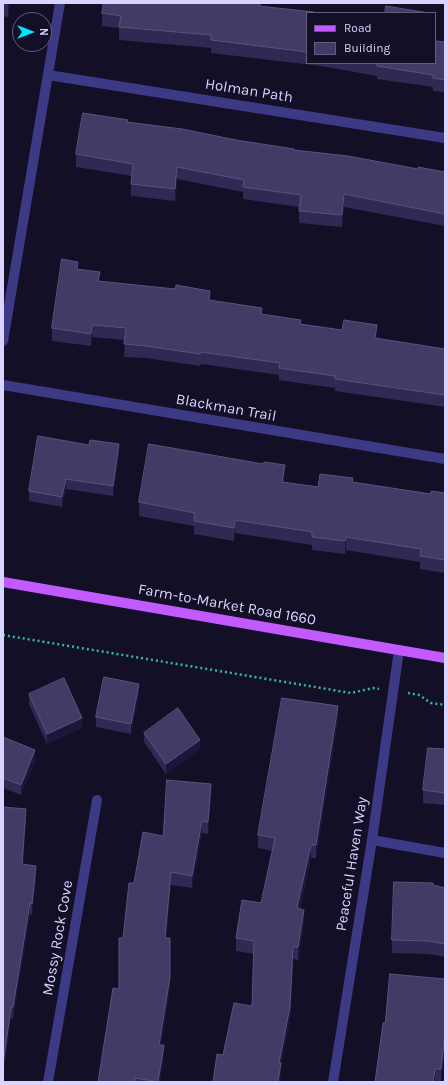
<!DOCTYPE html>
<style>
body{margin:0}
#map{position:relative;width:448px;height:1085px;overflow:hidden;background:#130f26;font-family:Karla,sans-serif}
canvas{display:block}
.frame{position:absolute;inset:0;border:4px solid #d9d4ff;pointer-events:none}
.legend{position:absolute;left:306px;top:12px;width:130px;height:52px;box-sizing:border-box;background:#130f26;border:1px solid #625e7d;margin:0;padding:5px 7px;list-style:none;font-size:12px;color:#d9d4ff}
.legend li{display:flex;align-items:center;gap:8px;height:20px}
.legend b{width:20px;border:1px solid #625e7d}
.north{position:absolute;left:12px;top:12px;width:40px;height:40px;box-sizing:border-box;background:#130f26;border:1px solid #625e7d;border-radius:50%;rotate:90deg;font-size:11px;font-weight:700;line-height:16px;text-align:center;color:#d9d4ff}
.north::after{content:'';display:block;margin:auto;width:14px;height:18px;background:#00e5ff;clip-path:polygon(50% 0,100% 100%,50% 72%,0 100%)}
</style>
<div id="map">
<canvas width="448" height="1085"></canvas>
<div class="frame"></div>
<ul class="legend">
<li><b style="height:5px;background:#c25bff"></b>Road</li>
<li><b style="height:11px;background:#433a66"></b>Building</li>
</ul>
<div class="north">N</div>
</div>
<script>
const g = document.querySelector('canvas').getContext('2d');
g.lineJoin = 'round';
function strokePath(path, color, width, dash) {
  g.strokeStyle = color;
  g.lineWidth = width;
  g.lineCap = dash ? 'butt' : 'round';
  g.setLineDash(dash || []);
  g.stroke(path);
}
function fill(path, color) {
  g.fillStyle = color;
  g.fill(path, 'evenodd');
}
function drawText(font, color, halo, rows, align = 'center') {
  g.font = font + ' Karla,sans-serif';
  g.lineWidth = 4;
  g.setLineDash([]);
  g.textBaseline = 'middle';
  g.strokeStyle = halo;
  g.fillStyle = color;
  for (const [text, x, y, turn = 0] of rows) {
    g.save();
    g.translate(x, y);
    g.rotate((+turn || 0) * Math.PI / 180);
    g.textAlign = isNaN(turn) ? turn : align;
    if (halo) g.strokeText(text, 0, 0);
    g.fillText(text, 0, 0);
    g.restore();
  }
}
strokePath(new Path2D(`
 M3 635 351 693 373 688 379 689
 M408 693 419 695 431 703 445 705`), '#2fb8b0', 2.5, [2, 3]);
strokePath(new Path2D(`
 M48 75 445 138
 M3 341 60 3
 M3 385 445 459
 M372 840 445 853
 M48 1082 97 800
 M333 1082 372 840 399 650`), '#3d3a85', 10);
strokePath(new Path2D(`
 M3 582 445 658`), '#c25bff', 10);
fill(new Path2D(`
 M3 3H10L8 17 3 16Z
 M261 3V6L307 13V63H435L445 42V92L433 91V87L377 79V76L321 66 211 53V48L119 40V28L102 26V13Z
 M128 122 294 150 418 169 445 172V226L344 207 342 227 299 223V207L243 199V192L177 179 175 201 131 196V184L132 176 76 167V154Z
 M78 269 100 281 210 300 301 324 377 337 376 339 445 349V407L335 391V388L279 380V375L201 364 200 366 146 358 124 357 125 340 92 337 91 346 52 341V328Z
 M89 445 119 454 113 496 66 489 62 507 29 501V491Z
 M285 478 284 482 318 487 353 482 431 494 445 493V573L420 569V562L346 550 345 554 312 550V545L235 533 234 541 194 534V526L139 516V502Z
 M29 694 82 728 47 744 29 704Z
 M139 694 131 734 96 727V717Z
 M338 719 316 858H311L300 909 304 922 298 960 293 959 290 1020 281 1065V1076L223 1055 252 1006 254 954 236 951V938L261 903 272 851 258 848V835Z
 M144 733 200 749 166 774 144 742Z
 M3 737 35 760 21 795 3 788Z
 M445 749V805L423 803V790Z
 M211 796 208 834 202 833 192 888 171 885 166 938 170 989 161 1045 164 1058 160 1082H98L119 989 123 938 134 883 163 836Z
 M3 807 26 821 23 864 36 878 32 915H30L13 1019H11L3 1077Z
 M433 885 445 888V957L428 954 392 953V940Z
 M445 979V1047L441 1082H375L385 1023Z`), '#312854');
fill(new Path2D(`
 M8 3H10L8 17Z
 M177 167V179L175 201V189Z
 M344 194V207L342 227V215Z
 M92 325V337L91 346V334Z
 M377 325V337L375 351V338Z
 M119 444V454L113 496V486Z
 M285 465V478L282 495V482Z
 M66 479V489L62 507V497Z
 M235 520V533L234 541V528Z
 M346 537V550L345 554V541Z
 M139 684V694L131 734V724Z
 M338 706V719L316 858V845Z
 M82 718V728L47 744V734Z
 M200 740V749L166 774V764Z
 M35 750V760L21 795V785Z
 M211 784V796L208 834V822Z
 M26 809V821L22 876V864Z
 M202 821V833L192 888V876Z
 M311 845V858L297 921V908Z
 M36 866V878L32 915V904Z
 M171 872V885L165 950V938Z
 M30 903V915L13 1019V1007Z
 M304 910V922L298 960V947Z
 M293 947 290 1020 281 1065V1076L280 1082H278L279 1063Z
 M170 977V989L159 1057V1045Z
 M11 1007V1019L3 1077V1065Z
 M445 1033V1047L441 1082V1069Z
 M164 1045V1058L160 1082H158Z
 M435 1069V1082H433Z`), '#1d163a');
const building = new Path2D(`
 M104 3H259V6L314 12V13H307V52L211 40V35L119 27 121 16 102 13Z
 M386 6 429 13H385Z
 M435 41 445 42V80L433 78V75L377 66V64L372 63H435Z
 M83 113 128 120 127 122 182 129 236 140 294 149V150L348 156 418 169V167L445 172V214L344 194 342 215 299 211 301 195 243 187 244 180 177 167 175 189 131 184 133 164 76 154Z
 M62 259 78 262 77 269 100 272 98 281 175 289 176 285 210 291 209 300 262 308 261 314 301 320 300 324 342 330 344 320 377 325 375 338 445 349V395L335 379V376L279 368 280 363 201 352 200 354 146 346 124 344 126 328 92 325 91 334 52 328Z
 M38 436 89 445 90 440 119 444 113 486 66 479 62 497 29 491Z
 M149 444 263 464 264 462 285 465 282 482 318 487 320 474 353 478 352 482 431 494V491L445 493V560L420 556 421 549 346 537 345 541 312 537V532L235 520 234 528 194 521 195 513 139 502Z
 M104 677 139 684 131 724 96 717Z
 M64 678 82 718 47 734 29 694Z
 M282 698 338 706 316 845H311L297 908 304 910 298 947H293L290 1007 279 1063H281L278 1082H213L217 1054 223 1055 234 1003 252 1006 254 941 236 938 242 900 261 903 275 838 258 835Z
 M178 708 200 740 166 764 144 733Z
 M3 737 35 750 21 785 3 778Z
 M428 748 445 749V793L423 790Z
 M167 780 211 784 208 822 202 821 192 876 171 872 165 938H170V977L159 1045H164L158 1082 135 1078V1082H98L113 988 119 989V938H123L129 883H134L143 832 163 836Z
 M3 807 26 809 22 864 36 866 32 904 30 903 13 1007H11L3 1065Z
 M394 882 433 883V885L445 888V944L428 941 392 940Z
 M390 974 445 979V1033L441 1069H435L433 1082H375L383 1023H385Z`);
fill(building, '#433a66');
strokePath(building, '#5a527e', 1);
drawText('15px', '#d9d4ff', '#130f26', [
 ["Holman Path",249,91,9],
 ["Blackman Trail",226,408,10],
 ["Farm-to-Market Road 1660",227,605,10],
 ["Peaceful Haven Way",352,864,-81],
 ["Mossy Rock Cove",58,938,-80]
]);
</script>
